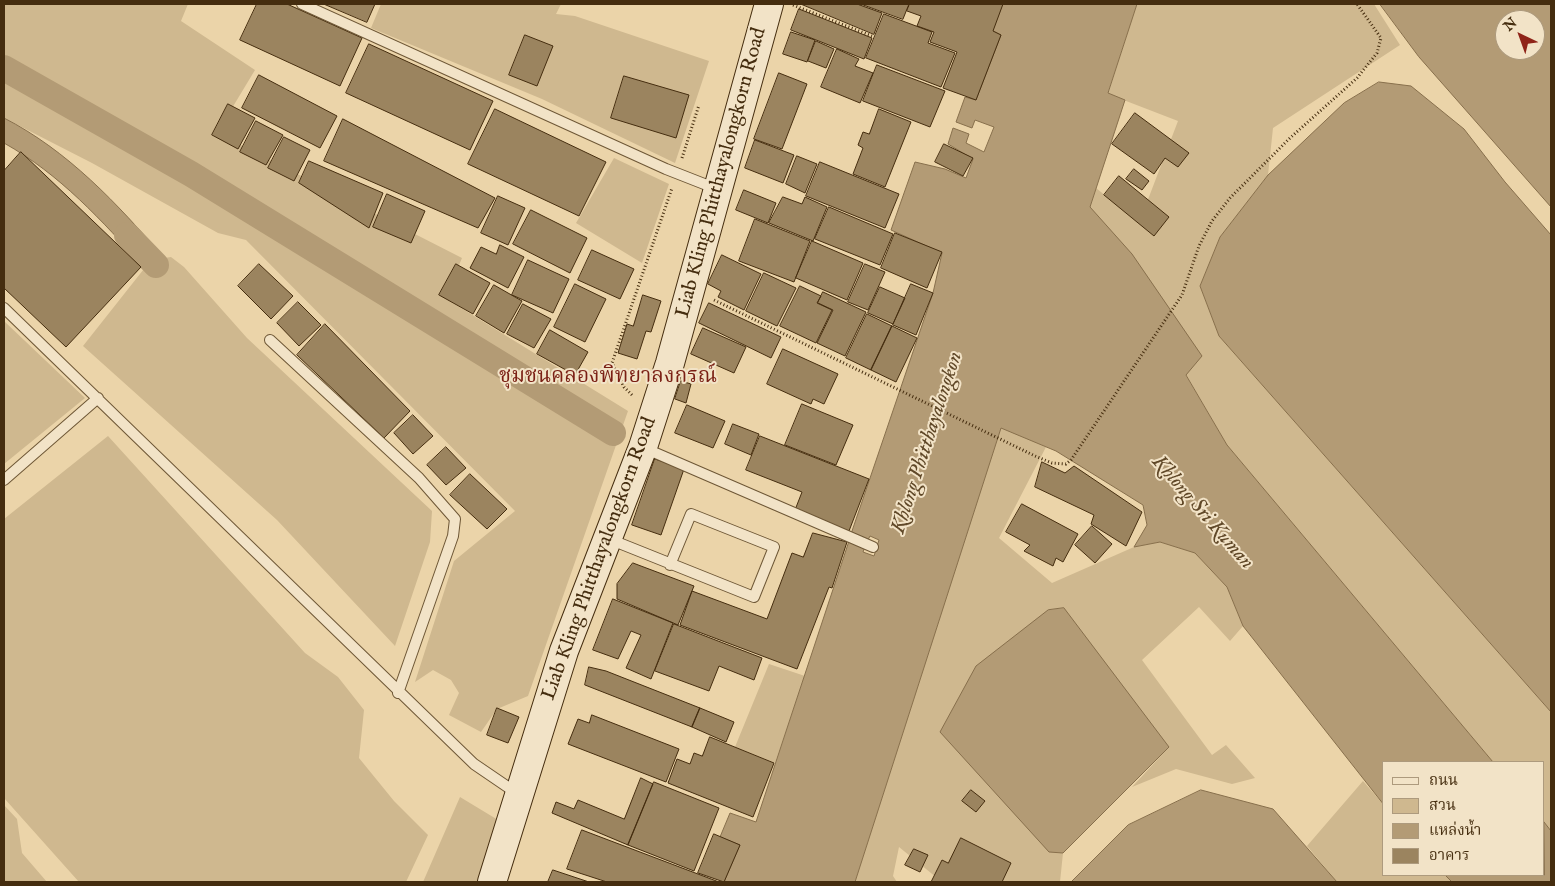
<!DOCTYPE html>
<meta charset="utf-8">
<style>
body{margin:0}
#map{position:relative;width:1555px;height:886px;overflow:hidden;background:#ebd4a9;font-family:"IM FELL English","Noto Serif Thai",serif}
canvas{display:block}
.frame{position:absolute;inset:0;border:5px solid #452d0f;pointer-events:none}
.legend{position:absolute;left:1382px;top:761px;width:162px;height:115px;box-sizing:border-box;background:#f2e3c7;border:1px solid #ad9a7d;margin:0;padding:6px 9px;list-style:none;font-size:15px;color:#452d0f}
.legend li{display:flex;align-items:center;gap:10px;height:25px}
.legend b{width:25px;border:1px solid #ad9a7d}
.north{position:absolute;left:1495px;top:10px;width:50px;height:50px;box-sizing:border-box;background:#f2e3c7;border:1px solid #ad9a7d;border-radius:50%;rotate:318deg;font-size:14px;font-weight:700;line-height:20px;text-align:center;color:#452d0f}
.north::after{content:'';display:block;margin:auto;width:18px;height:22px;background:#8f2418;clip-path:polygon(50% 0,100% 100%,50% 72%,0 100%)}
</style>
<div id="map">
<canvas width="1555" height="886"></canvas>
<div class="frame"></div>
<ul class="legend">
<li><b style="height:6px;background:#f2e3c7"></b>ถนน</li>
<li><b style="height:14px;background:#cfb88f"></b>สวน</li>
<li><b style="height:14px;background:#b39b75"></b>แหล่งน้ำ</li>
<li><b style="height:14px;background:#9b845f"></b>อาคาร</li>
</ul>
<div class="north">N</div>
</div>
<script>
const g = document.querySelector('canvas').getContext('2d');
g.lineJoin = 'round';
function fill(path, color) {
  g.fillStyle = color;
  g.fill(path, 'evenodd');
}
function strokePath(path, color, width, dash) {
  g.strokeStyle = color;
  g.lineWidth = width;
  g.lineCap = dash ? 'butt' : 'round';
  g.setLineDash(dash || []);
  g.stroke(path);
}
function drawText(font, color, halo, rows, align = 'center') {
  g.font = font + ' "IM FELL English","Noto Serif Thai",serif';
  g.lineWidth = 4;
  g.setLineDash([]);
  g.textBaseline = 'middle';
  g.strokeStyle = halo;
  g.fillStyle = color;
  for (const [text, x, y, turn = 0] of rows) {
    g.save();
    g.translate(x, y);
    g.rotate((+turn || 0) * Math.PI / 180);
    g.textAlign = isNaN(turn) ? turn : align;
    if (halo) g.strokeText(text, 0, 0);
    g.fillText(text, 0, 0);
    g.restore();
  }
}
fill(new Path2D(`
 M4 4H188L181 21 255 70 217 133 462 258 445 298 628 411 528 696 497 709 481 732 449 715 459 693 451 680 433 670 415 682 454 561 515 511 246 240 218 233 92 163 4 118Z
 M381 4H561L556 14 575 16 709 61 675 163 542 99 371 28Z
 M1137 4H1374L1400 45 1273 128 1268 175 1220 237 1200 286 1219 336 1551 712V831L1544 822V762H1493L1227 445 1089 207 1096 188 1139 223 1178 121 1108 94Z
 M614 158 669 184 642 263 576 223Z
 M171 257 184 267 247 338 432 511 430 542 395 646 277 520 83 346 151 260Z
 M4 321 85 398 4 464Z
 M1001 427 1046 447 999 538 1052 583 1134 547 1160 542 1195 553 1227 587 1243 626 1230 641 1199 607 1142 660 1212 755 1226 745 1255 778 1232 784 1176 769 1132 787 1169 747 1049 852 1063 853 1060 882H942L899 847 893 876 897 882H855Z
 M108 436 305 653 338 677 364 710 359 758 394 801 428 835 406 882H79L4 798V519Z
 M769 664 805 676 775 763 735 747Z
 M1363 781 1384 805V875H1445L1452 882H1337L1307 846Z
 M460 797 498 820 477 882H423Z
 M4 805 17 819 22 853 47 882H4Z`), '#cfb88f');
const water = new Path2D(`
 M1003 4H1137L1108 93 1125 100 1090 207 1132 254 1202 356 1186 375 1227 445 1493 762H1384V805L1243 626 1227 587 1195 553 1160 542 1134 547 1147 525 1143 505 1056 451 1001 428 855 882H724L740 845 720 837 730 813 756 822 849 541 865 547 863 552 874 556 879 540 870 536 868 540 851 534 933 293 942 253 891 230 915 162 945 169 966 178 973 159 948 144 953 128 969 134 966 143 984 152 994 127 975 120 972 128 956 122 965 97 976 100 1001 35 993 31Z
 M1380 4H1551V207L1419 57ZM1505 20H1535V50H1505Z
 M1379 82 1411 86 1464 129 1505 182 1551 235V712L1219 336 1200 286 1220 237 1268 175 1344 103Z
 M4 118C67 150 118 204 164 258L151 260 145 268C101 220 61 175 4 143Z
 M1064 608 1169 747 1063 853 1049 852 940 732 976 666 1048 610Z
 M1201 790 1273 809 1337 882H1071L1128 825Z
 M1544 822 1551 831V882H1452L1445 875H1544Z`);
fill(water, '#b39b75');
strokePath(water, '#876f4c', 1);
strokePath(new Path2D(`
 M4 68 191 174 613 433
 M127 235 156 265`), '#b39b75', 26);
const building = new Path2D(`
 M257 4H287L362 38 340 86 240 40Z
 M324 4H375L367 22Z
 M801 4H857L882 13 874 34Z
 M861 4H909L903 19Z
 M910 4H1003L993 31 1001 35 976 100 943 88 957 52 930 42 934 32 917 26 921 16 907 11Z
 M799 9 872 38 864 59 791 30Z
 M884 14 932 32 928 43 955 53 941 87 866 58Z
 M791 32 815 40 807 62 783 54Z
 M525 35 553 46 537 86 509 75Z
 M816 41 834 49 826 68 808 61Z
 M369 44 493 101 470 150 346 93Z
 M837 49 859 59 855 66 873 73 860 103 821 87Z
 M877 65 945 91 930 127 863 101Z
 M779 73 807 84 782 149 754 139Z
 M259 75 337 116 320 148 242 108Z
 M624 76 689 95 676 138 611 118Z
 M228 104 255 118 238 149 212 135Z
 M495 109 606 162 579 216 468 164Z
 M879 109 911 122 885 187 853 174 863 148 858 145 863 132 869 134Z
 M1135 113 1189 153 1178 167 1165 158 1154 174 1112 144Z
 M343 119 495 198 478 228 324 161Z
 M256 121 283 135 266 165 240 152Z
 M284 137 310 150 294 181 268 168Z
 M755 140 794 155 783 183 745 168Z
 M944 144 973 158 963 176 935 162Z
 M21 152 141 267 66 347 4 288V171Z
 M797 156 817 164 805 193 786 184Z
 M309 161 383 193 369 228 299 183Z
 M820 162 899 194 885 228 806 196Z
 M1134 169 1149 181 1142 190 1126 179Z
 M1119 176 1169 217 1154 236 1104 195Z
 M744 190 776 203 768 223 736 210Z
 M387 194 425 211 411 243 373 227Z
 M498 196 525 208 508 245 481 233Z
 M783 197 802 204 805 197 827 207 813 241 769 223Z
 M829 207 893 234 880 265 815 239Z
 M531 210 587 238 570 273 513 244Z
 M755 219 810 241 794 282 739 261Z
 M895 233 942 252 927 288 881 268Z
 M812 241 863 263 847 300 796 278Z
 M500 245 524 257 508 288 470 268 481 247 496 254Z
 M592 250 634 269 620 299 578 280Z
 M722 255 761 274 744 310 718 297 721 291 708 284Z
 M528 260 569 279 553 313 512 295Z
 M259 264 293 296 271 319 238 286Z
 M456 264 490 283 473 314 439 295Z
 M865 264 885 272 868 310 848 302Z
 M764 273 796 288 777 326 746 311Z
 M575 284 606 299 585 342 554 327Z
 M911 284 933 293 916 335 893 325Z
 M494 285 522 301 504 333 476 316Z
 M800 286 821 296 817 303 832 310 816 343 780 326Z
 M880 287 905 298 893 324 868 313Z
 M823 292 866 312 845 356 817 343 833 310 818 303Z
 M643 295 661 301 651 332 646 331 637 359 618 353 627 324 633 326Z
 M298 302 321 325 299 346 277 323Z
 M709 303 781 337 771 358 699 323Z
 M523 304 551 319 534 348 507 334Z
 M867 314 892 326 871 370 846 358Z
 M325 324 410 411 384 438 297 355Z
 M892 326 917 338 896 382 871 370Z
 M703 328 746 347 734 373 691 354Z
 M550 330 588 352 575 375 537 354Z
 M783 349 838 374 824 404 813 399 811 404 767 384Z
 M681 381 691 384 686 403 675 399Z
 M802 404 853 425 836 465 785 445Z
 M687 405 725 421 713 448 675 433Z
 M413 415 433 436 413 454 394 433Z
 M733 424 759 434 751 455 725 444Z
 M760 436 869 479 849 531 795 510 802 492 746 470Z
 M446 447 466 468 446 485 427 465Z
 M655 459 684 469 661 535 632 525Z
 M1042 462 1065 473 1074 466 1142 512 1126 546 1091 524 1094 515 1035 487Z
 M470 474 507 509 487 529 450 495Z
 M1022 504 1078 534 1063 562 1056 558 1053 566 1024 551 1030 545 1006 532Z
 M1092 526 1112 544 1095 563 1075 545Z
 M813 533 847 542 832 588 829 587 797 669 680 625 692 591 767 619 792 553 803 557Z
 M633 563 694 586 678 625 617 599V584Z
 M613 599 673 623 651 679 626 668 641 635 631 631 618 659 593 650Z
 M674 624 762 658 754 680 719 666 709 691 655 671Z
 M589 667 606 671 700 708 692 727 585 685Z
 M497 708 519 717 508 743 487 735Z
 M700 708 734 722 726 742 692 727Z
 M592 715 679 749 666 782 568 744 578 719 589 723Z
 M710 737 774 763 753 817 668 783 677 759 690 764 694 753 702 756Z
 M641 778 653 784 628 845 552 813 556 802 574 809 578 800 624 819Z
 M654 782 719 808 694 871 628 845Z
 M971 790 985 801 976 812 962 801Z
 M582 830 719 882H607L567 869Z
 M714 834 740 845 724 882 698 873Z
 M961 838 1011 863 1002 882H931L942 860 948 863Z
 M914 849 928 855 920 872 905 865Z
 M553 870 589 882H548Z`);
fill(building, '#9b845f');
strokePath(building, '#452d0f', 1);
const lane = new Path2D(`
 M302 4 666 169 717 189
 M4 308 474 764 518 794
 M270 340 419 478 455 519 453 536 398 693
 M644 448 873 547
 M4 480 98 398
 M609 539 754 597 774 547 691 514 670 565`);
const secondary = new Path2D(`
 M492 882 564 651 643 447 670 363 769 4`);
strokePath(lane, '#6e5736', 12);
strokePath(secondary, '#452d0f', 30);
strokePath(new Path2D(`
 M793 5 872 36
 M682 158 699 105
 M714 300 1035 456 1052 463 1066 464 1071 460 1182 295 1199 246 1212 221 1230 198 1290 138 1357 78 1377 53 1381 38 1357 4
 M632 395 624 387 612 363 672 188`), '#452d0f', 3, [1, 2.5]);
strokePath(lane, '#f2e3c7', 10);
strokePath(secondary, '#f2e3c7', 28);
drawText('20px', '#452d0f', '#f2e3c7', [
 ["Liab Kling Phitthayalongkorn Road",722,173,-75],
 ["Liab Kling Phitthayalongkorn Road",600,559,-70]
]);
drawText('21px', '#7a1f14', '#f2e3c7', [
 ["ชุมชนคลองพิทยาลงกรณ์",608,378]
]);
drawText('italic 21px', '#604828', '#f2e3c7', [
 ["Khlong Phitthayalongkon",928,443,-72],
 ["Khlong Sri Kuman",1202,513,49]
]);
</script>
